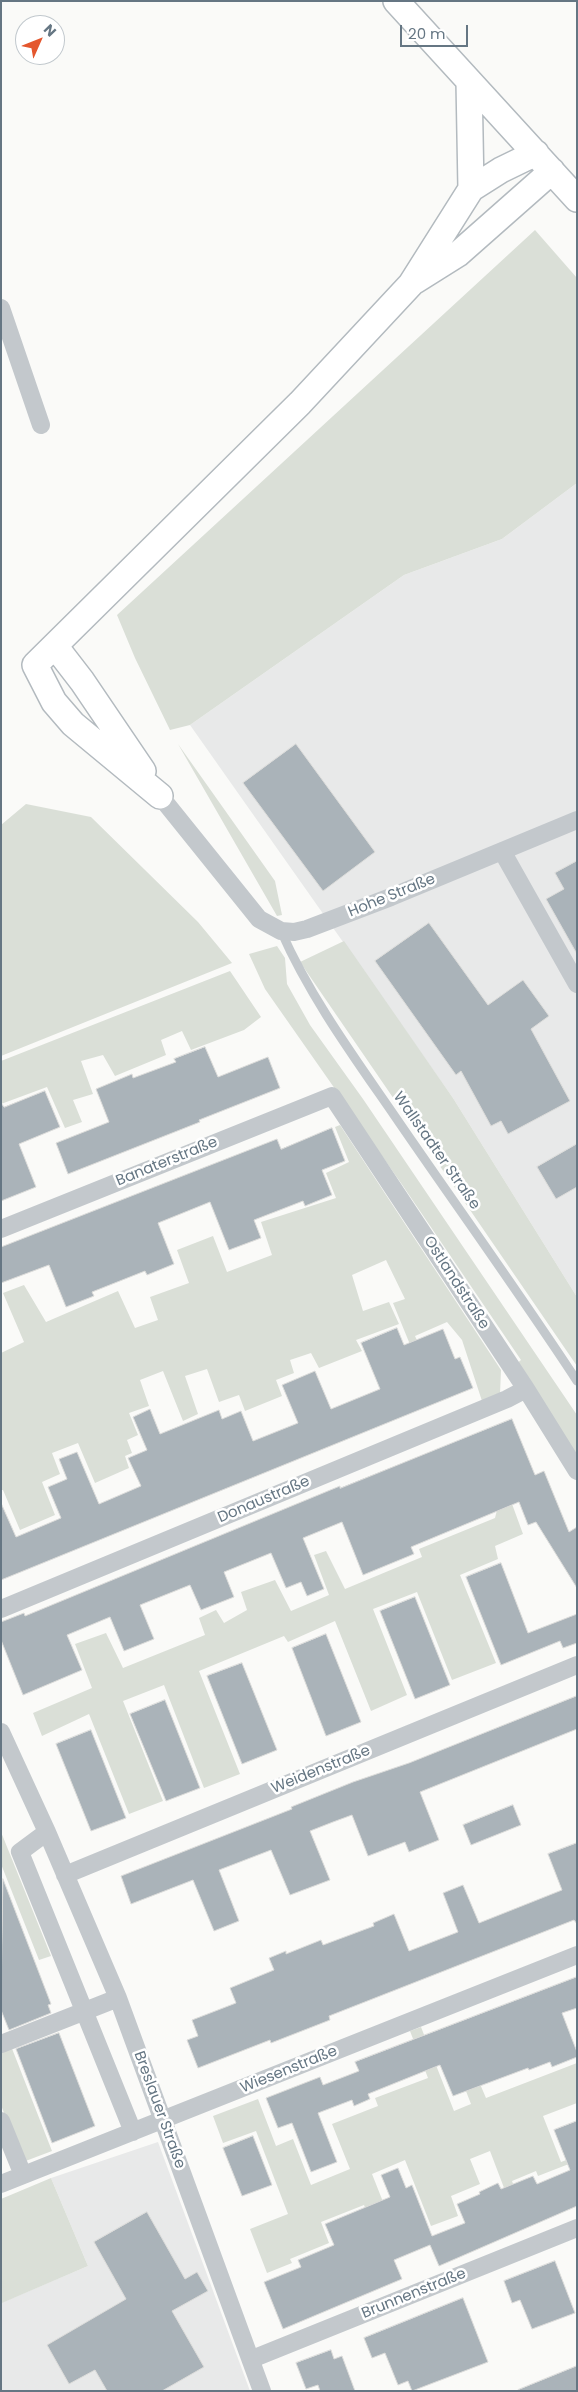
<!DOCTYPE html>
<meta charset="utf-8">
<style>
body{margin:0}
#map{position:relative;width:578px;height:2392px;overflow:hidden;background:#fafaf8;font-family:Poppins,sans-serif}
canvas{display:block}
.frame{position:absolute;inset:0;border:2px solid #657683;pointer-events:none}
.north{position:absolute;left:15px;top:15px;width:50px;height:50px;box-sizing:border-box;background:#fff;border:1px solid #c1c8cd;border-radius:50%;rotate:46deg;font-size:14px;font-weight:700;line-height:20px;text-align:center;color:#657683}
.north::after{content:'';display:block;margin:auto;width:18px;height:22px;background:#e4572e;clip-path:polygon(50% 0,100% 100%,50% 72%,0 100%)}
.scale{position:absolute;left:400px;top:25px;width:68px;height:22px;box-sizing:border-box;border:2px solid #657683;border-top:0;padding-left:6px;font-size:15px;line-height:18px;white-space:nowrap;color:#657683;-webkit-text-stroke:4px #fff;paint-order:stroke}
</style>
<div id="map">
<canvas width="578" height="2392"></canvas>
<div class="frame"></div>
<div class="north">N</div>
<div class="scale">20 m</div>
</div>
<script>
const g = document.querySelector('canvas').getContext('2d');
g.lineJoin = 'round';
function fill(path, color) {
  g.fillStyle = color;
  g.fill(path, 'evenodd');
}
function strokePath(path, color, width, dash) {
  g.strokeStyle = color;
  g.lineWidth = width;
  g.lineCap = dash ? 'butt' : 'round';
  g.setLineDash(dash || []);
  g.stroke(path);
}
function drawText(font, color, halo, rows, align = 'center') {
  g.font = font + ' Poppins,sans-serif';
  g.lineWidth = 5;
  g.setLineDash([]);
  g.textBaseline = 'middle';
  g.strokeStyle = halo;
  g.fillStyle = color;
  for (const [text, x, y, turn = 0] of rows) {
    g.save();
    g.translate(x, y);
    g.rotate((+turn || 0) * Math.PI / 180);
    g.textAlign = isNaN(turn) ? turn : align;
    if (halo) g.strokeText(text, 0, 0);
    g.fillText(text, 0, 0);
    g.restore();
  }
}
fill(new Path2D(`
 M577 483V1297L453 1098 190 725 404 575 502 539Z
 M158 2142 250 2391H1V2303L88 2266 51 2178Z`), '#e8e9e9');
fill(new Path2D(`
 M535 230 577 278V483L502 539 404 575 190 725 170 730 135 658 117 615Z
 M178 744 275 881 282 915 277 916Z
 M26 804 91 817 198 922 232 963 1 1056V825Z
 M344 941 453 1098 577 1297V1366L300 962Z
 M277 946 285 958 287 984 310 1025 363 1099 577 1415V1457L515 1365 521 1360 403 1186 265 989 249 954Z
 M230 971 261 1017 244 1030 191 1050 182 1031 161 1040 166 1055 115 1076 103 1055 81 1061 93 1094 73 1100 82 1122 65 1128 47 1087 1 1104V1061Z
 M340 1125 501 1370 500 1394 482 1401 462 1340 447 1322 415 1336 427 1362 418 1364 393 1303 405 1299 386 1260 352 1275 363 1311 389 1302 399 1324 356 1340 362 1351 319 1368 311 1353 290 1360 294 1373 276 1380 282 1396 245 1411 239 1395 219 1402 207 1369 185 1376 198 1414 183 1421 163 1371 140 1380 149 1406 129 1413 138 1435 127 1440 132 1453 125 1456 129 1468 95 1483 78 1443 52 1453 60 1474 42 1482 55 1515 20 1530 3 1490H1V1353L24 1342 3 1293 24 1285 46 1322 118 1291 135 1328 158 1320 150 1297 189 1283 177 1250 213 1236 227 1272 272 1255 261 1222 336 1198 326 1173 349 1162 335 1127Z
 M504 1482 523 1534 495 1546 498 1559 460 1575 496 1663 452 1680 417 1592 373 1609 407 1695 371 1711 335 1621 288 1642 284 1636 199 1671 240 1774 204 1788 164 1685 123 1701 163 1801 129 1814 89 1714 42 1736 33 1713 92 1688 75 1644 106 1633 123 1668 205 1635 199 1618 216 1610 224 1623 247 1610 241 1592 275 1580 291 1611 329 1595 314 1555 326 1551 345 1589 422 1557 419 1549 495 1518Z
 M1 1832 51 1956 39 1960 1 1864Z
 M421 2027 454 2111 471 2104 457 2068 471 2063 486 2098 577 2063V2103L543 2116 561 2162 577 2156 574 2162 538 2176 536 2171 512 2181 518 2197 509 2201 490 2151 470 2159 480 2184 451 2196 458 2216 431 2226 405 2160 372 2174 393 2227 375 2234 364 2205 321 2222 329 2243 290 2259 292 2263 267 2273 250 2229 288 2214 256 2131 223 2143 213 2116 258 2099 276 2146 293 2139 311 2185 350 2169 332 2124 378 2106 375 2098 428 2078 410 2031Z
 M11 2046 52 2151 23 2162 1 2105V2050Z
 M51 2178 88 2266 2 2303 1 2199Z`), '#dadfd7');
const building = new Path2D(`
 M296 744 375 852 323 891 243 783Z
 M577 861V954L546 899 564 889 555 873Z
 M429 923 488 1005 523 980 549 1016 531 1029 570 1101 508 1134 501 1121 491 1126 461 1071 456 1075 375 961Z
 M205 1047 218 1077 268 1057 280 1088 199 1120 200 1122 68 1174 56 1143 109 1122 96 1089 132 1074 133 1078 176 1062 174 1059Z
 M45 1091 60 1127 19 1144 36 1187 1 1201V1103L4 1107Z
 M332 1128 345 1161 322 1170 332 1195 305 1206 303 1201 254 1220 261 1238 229 1250 210 1202 158 1223 174 1264 147 1275 145 1271 92 1292 94 1296 66 1307 49 1265 1 1283V1247L277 1139 281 1149Z
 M577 1144V1187L556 1199 537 1167Z
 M397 1328 404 1345 443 1329 455 1359 460 1357 473 1388 1 1580V1503L16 1537 61 1518 48 1487 67 1479 59 1459 77 1452 99 1504 141 1486 128 1458 147 1450 133 1417 150 1409 160 1434 219 1410 222 1419 241 1411 253 1441 298 1423 282 1385 315 1371 331 1409 380 1389 361 1343Z
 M512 1419 535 1475 544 1471 569 1532 577 1527V1588L536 1522 528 1525 519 1502 411 1547 414 1554 363 1575 342 1522 303 1538 324 1589 307 1596 301 1582 286 1588 271 1553 224 1572 234 1597 201 1610 190 1585 140 1605 154 1639 124 1651 110 1617 67 1635 82 1670 23 1695 1 1640V1622L24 1613 25 1616 340 1486V1488Z
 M501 1563 528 1633 577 1614V1643L563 1648 560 1641 501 1665 466 1577Z
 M415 1597 450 1685 415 1699 380 1611Z
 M326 1634 361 1722 326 1736 292 1648Z
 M242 1663 277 1750 242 1764 207 1676Z
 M577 1696V1729L420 1792 439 1840 409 1852 405 1842 368 1856 352 1815 333 1822 310 1831 330 1880 290 1895 271 1850 219 1870 239 1921 214 1931 193 1880 131 1904 121 1876 292 1809 291 1807 353 1782 409 1763Z
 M165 1700 200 1788 166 1801 130 1714Z
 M91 1730 126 1818 91 1831 56 1744Z
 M513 1805 521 1825 471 1845 463 1825Z
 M577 1843V1924L574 1920 329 2016 330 2020 271 2043 270 2040 198 2068 187 2040 198 2036 192 2020 236 2003 230 1988 274 1970 269 1958 286 1951V1954L321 1940 323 1945 374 1926 373 1923 394 1914 409 1951 458 1932 443 1893 463 1885 479 1923 562 1890 548 1854Z
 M3 1879 51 2004 48 2005 51 2013 9 2030 1 2010Z
 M577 1977V2008L562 2013 577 2052V2057L552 2067 550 2062 529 2070 528 2068 453 2096 440 2065 368 2094 370 2099 354 2106 352 2100 318 2113 337 2162 311 2172 292 2123 278 2128 266 2098 320 2077 323 2085 359 2071 355 2062Z
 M59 2033 95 2126 52 2143 16 2049Z
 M577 2121V2206L439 2266 430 2245 394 2260 402 2279 283 2329 264 2282 301 2267 298 2260 334 2245 325 2224 390 2197 381 2175 398 2168 406 2188 412 2185 432 2236 465 2223 457 2204 480 2194 479 2192 498 2183 501 2189 533 2176 537 2184 570 2170 554 2130Z
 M253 2136 272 2185 242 2196 223 2148Z
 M147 2212 185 2279 197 2272 208 2291 172 2311 204 2367 162 2391H107L95 2370 69 2384 47 2345 126 2299 94 2242Z
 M555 2261 575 2313 532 2329 520 2300 512 2303 504 2281Z
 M463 2298 488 2362 412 2391 408 2381 398 2385 385 2353 372 2358 364 2338Z
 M331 2350 334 2359 342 2356 355 2391H320L318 2385 306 2389 296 2363Z
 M577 2366V2391H518V2390Z`);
fill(building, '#aab3b9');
strokePath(building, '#dcdcda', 1);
const secondary = new Path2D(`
 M396 1 577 199
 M469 81 471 189
 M415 281 458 254 552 171
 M55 646 82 681 143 771
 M160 796 73 724 54 702 35 665 300 403 411 284 471 189 501 170 536 153`);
strokePath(secondary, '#b3babf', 28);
strokePath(new Path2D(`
 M281 931C310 997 354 1057 394 1115 455 1204 518 1291 577 1381`), '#c3c8cc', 9);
strokePath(new Path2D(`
 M1 308 41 425
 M160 796 259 919 281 931 294 932 307 929 391 897 577 820
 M502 851 577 984
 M1 1229 332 1096 526 1389 577 1471
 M1 1609 507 1399 526 1389
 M1 1732 47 1832 118 1998 262 2391
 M47 1832 20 1852 133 2132
 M65 1875 577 1665
 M1 2044 118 1998
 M1 2121 23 2175
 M1 2184 577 1955
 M252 2359 577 2228`), '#c3c8cc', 18);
strokePath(secondary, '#fff', 25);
drawText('15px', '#657683', '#fff', [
 ["Hohe Straße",392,896,-22],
 ["Wallstadter Straße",436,1151,55],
 ["Banaterstraße",167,1162,-22],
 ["Ostlandstraße",456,1283,57],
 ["Donaustraße",264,1500,-23],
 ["Weidenstraße",321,1770,-22],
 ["Wiesenstraße",289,2070,-22],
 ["Breslauer Straße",159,2110,70],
 ["Brunnenstraße",414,2294,-22]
]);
</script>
